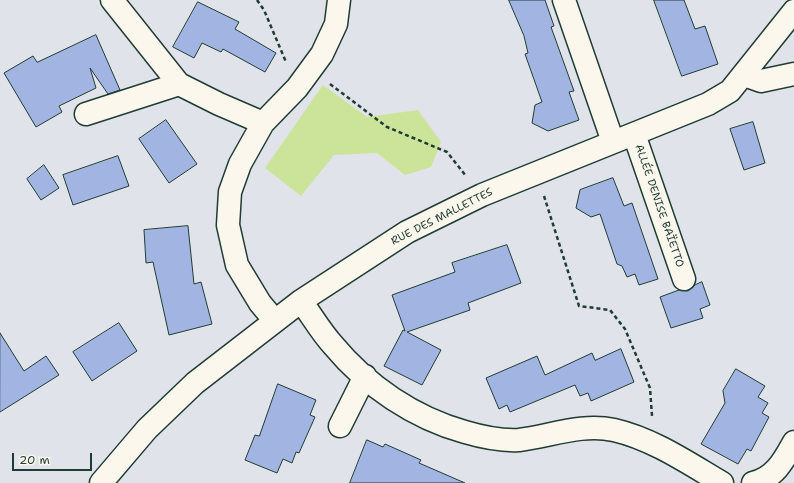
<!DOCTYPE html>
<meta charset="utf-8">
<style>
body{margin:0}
#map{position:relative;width:794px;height:483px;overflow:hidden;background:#e0e3e9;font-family:"Shantell Sans",sans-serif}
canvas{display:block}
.scale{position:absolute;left:12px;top:453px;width:80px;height:18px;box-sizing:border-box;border:2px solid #1f3d34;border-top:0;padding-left:5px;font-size:12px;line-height:14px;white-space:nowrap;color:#1f3d34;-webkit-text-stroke:3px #fbf7ec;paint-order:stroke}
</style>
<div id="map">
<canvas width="794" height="483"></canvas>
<div class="scale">20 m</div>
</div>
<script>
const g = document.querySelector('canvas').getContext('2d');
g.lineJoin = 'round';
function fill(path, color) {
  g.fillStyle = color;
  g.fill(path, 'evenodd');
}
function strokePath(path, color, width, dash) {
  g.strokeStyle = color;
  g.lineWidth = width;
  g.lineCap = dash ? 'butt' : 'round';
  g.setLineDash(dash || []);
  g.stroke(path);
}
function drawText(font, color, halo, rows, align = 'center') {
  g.font = font + ' "Shantell Sans",sans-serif';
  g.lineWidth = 3;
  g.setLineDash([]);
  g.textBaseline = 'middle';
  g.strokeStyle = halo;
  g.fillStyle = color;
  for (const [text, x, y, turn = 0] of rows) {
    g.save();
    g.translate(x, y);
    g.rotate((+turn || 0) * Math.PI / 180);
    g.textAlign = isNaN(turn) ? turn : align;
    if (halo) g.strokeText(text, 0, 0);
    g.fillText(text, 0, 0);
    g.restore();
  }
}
fill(new Path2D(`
 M323 85 367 117 418 110 441 142 431 167 405 175 377 153 334 155 301 196 265 168Z`), '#cbe49a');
const building = new Path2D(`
 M509 0H545L554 26 551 27 574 91 569 92 579 120 548 131 532 123 535 105 542 102 525 54 528 53 524 36Z
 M654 0H684L695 29 705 26 718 64 682 76Z
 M198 2 239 22 235 29 276 53 265 72 223 49 221 52 202 43 194 58 173 47Z
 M96 35 120 90 108 94 90 68 96 88 59 106 62 112 36 127 4 73 33 56 37 62Z
 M166 120 197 164 169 183 139 139Z
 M753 122 765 163 744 170 730 129Z
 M118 156 129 186 73 205 63 175Z
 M44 165 59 188 41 200 27 179Z
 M613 178 624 206 632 203 658 279 639 285 635 274 627 277 622 266 617 264 600 214 591 217 576 208 580 190Z
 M188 226 194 284 201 282 212 324 169 335 153 262 146 263 144 230Z
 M507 245 521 283 468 303 470 310 407 332 441 350 422 385 384 366 403 330 405 331 392 295 455 272 452 263Z
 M702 282 710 305 700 309 703 318 671 328 660 297 679 290 688 291 695 285Z
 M119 323 137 351 92 381 73 352Z
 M0 333 24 371 46 356 59 375 0 412Z
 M621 349 634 382 591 401 588 393 580 396 575 385 510 412 507 405 499 409 486 378 537 356 545 375 592 353 595 360Z
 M736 369 765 386 758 397 768 403 762 413 769 417 751 451 747 449 738 464 701 444 725 403 723 391Z
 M278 384 316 400 310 415 315 417 299 453 296 452 292 463 283 459 277 473 245 460 255 435 259 436Z
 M367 440 383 447 385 444 421 460 419 463 465 483H350Z`);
fill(building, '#a1b4e2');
strokePath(building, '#1f3d34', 1);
const minor = new Path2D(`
 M112 0 179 84 219 104 263 123
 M564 0 613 142
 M744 75 761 81 794 74
 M86 114 179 84
 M634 134 684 279
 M301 301C312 316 321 332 333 345 367 386 414 418 465 432 482 437 501 441 519 440 551 436 582 423 614 430 653 439 688 463 722 483
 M275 321 260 303 237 265 228 225 230 192 240 164 263 123 297 88 322 54 336 24 339 0
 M340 426 365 376
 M101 483 147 429 195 383 301 301 407 232 482 195 708 104 730 91 794 11
 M753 483C775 478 784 460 794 442`);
strokePath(minor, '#1f3d34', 25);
strokePath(new Path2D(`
 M257 0 264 10 286 62
 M330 84 387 127 447 152 466 176
 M544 196 579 306 610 310 625 329 650 388 652 416`), '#1f3d34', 2.5, [4, 3]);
strokePath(minor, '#fbf7ec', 22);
drawText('11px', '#1f3d34', '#fbf7ec', [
 ["ALLÉE DENISE BAÏETTO",659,206,71],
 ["RUE DES MALLETTES",442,217,-27]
]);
</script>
